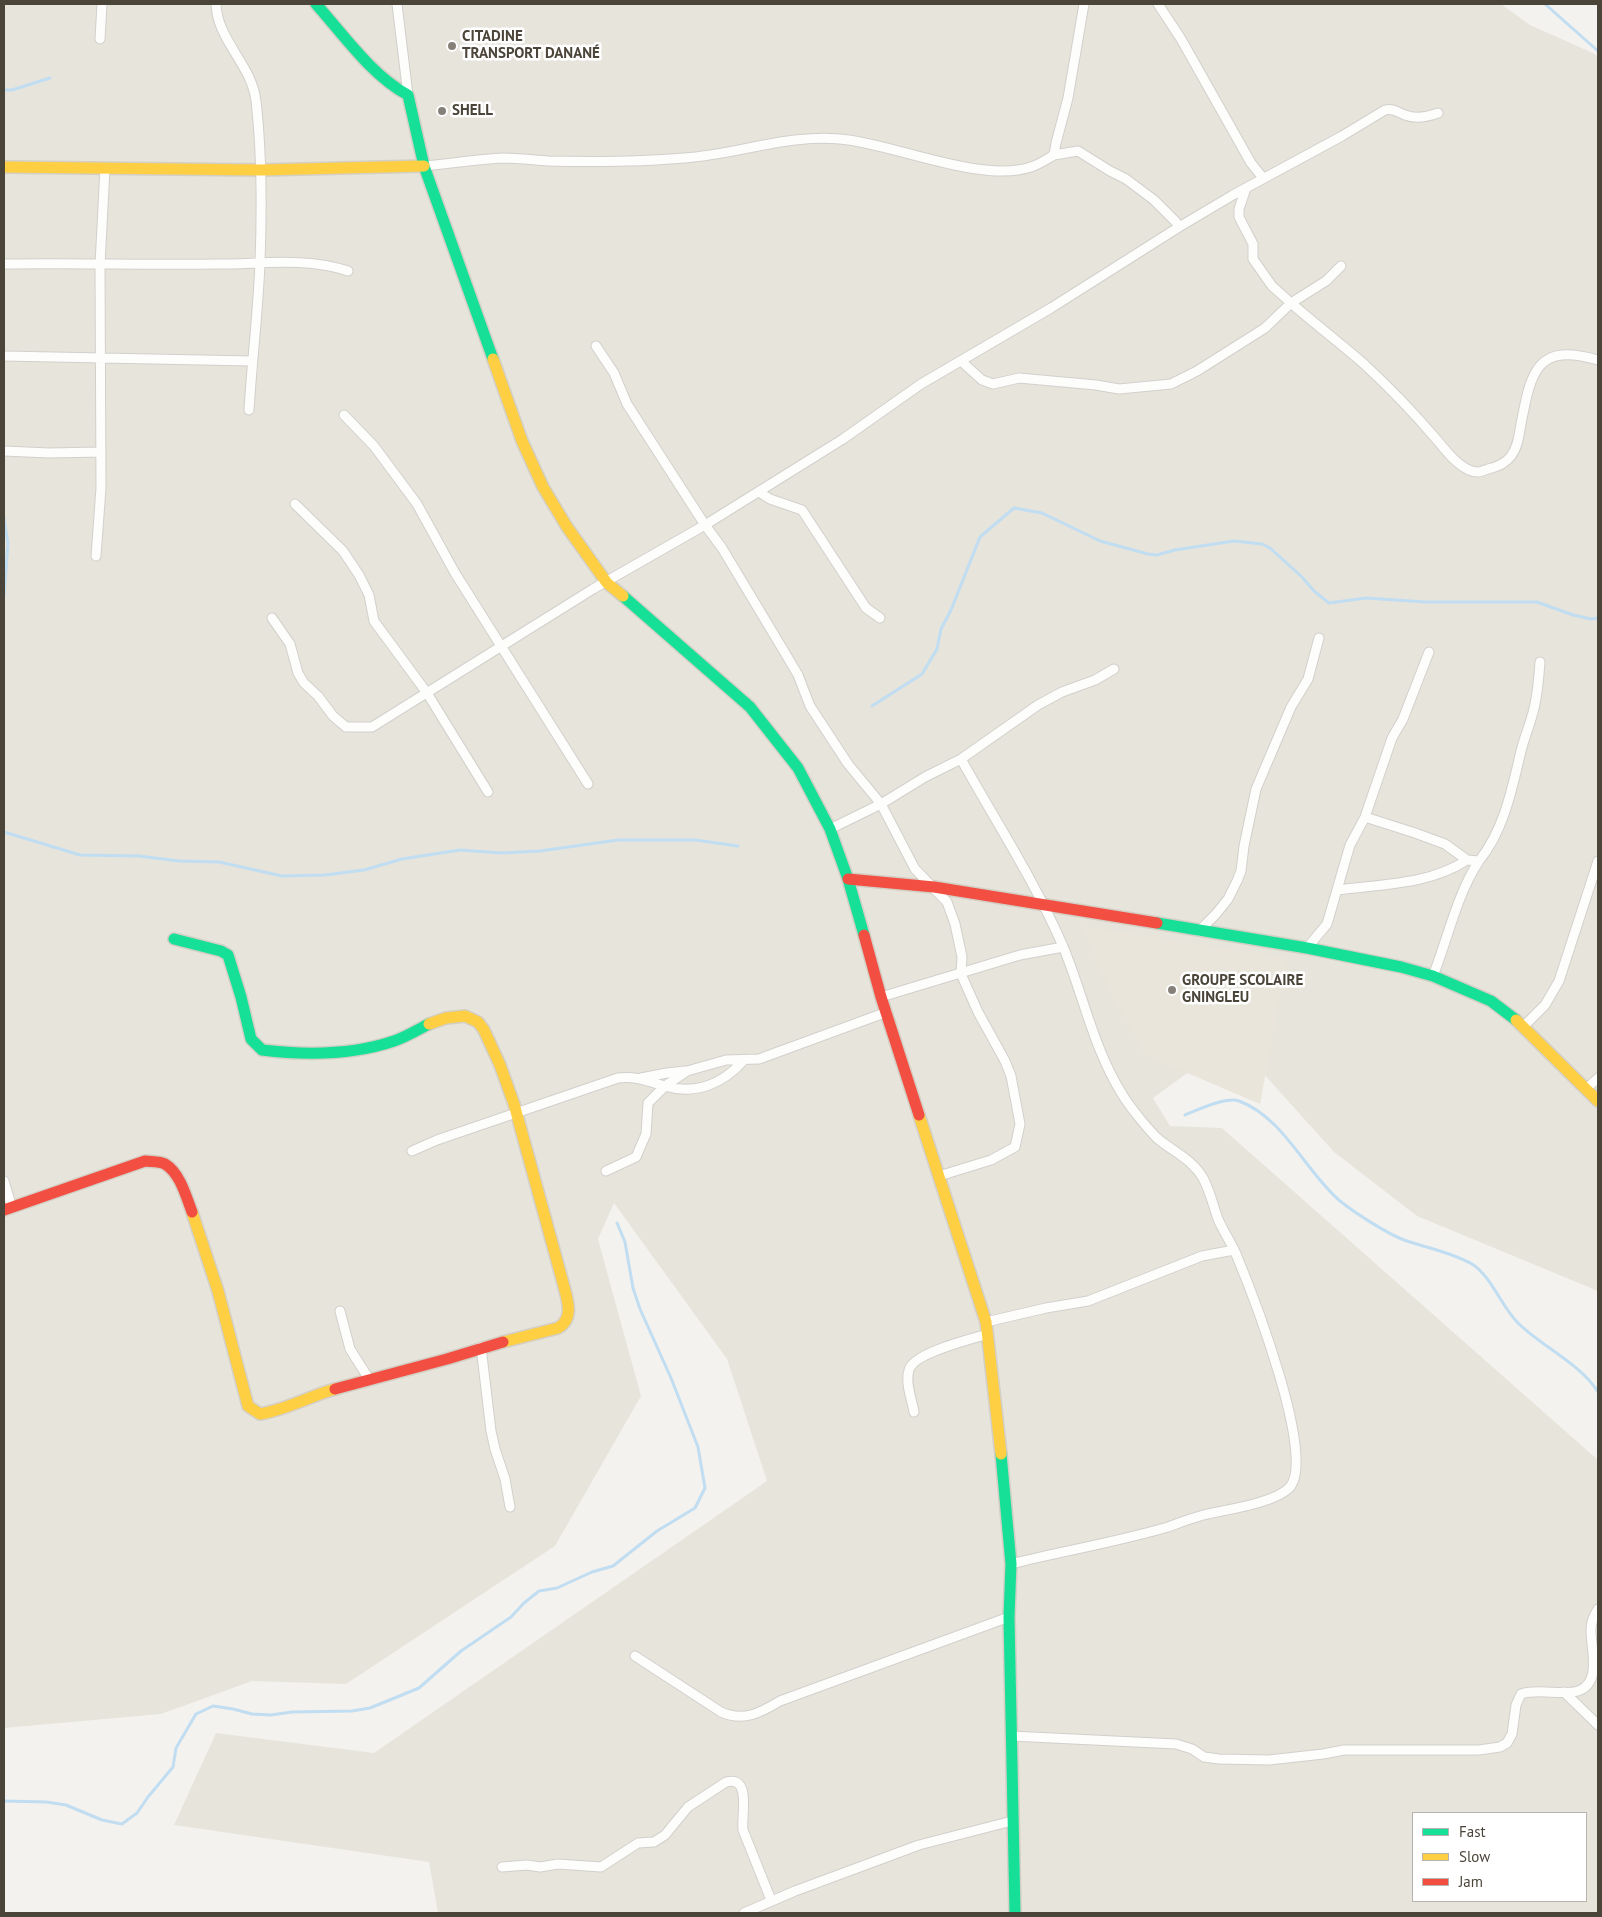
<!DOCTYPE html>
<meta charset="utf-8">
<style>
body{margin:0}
#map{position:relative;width:1602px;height:1917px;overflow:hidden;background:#f4f2ee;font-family:"PT Sans",sans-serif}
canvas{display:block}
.frame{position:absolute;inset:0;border:5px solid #4b4439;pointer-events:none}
.legend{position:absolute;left:1412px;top:1812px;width:175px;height:90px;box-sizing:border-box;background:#fff;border:1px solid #b7b4b0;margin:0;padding:6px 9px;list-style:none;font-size:15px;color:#4b4439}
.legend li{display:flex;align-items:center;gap:10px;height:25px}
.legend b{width:25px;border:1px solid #b7b4b0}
</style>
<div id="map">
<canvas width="1602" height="1917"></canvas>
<div class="frame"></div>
<ul class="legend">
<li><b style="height:6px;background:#16e098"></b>Fast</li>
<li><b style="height:6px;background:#ffcf43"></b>Slow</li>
<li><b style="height:6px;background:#f24e42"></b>Jam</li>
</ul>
</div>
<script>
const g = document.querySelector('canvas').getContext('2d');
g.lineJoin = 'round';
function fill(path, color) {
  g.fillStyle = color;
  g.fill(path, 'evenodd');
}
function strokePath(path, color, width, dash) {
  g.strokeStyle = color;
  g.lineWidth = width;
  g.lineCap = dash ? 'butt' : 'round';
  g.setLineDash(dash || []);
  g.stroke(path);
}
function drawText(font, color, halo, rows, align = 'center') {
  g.font = font + ' "PT Sans",sans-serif';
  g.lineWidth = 5;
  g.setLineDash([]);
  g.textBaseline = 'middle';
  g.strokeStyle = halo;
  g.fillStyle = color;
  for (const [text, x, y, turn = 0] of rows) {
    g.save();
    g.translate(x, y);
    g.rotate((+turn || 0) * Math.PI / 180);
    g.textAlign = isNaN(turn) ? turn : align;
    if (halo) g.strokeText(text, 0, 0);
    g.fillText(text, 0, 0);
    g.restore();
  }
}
fill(new Path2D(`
 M4 4H1501L1530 25 1595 54 1598 58V1291L1417 1216 1334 1152 1252 1061 1197 1066 1153 1098 1170 1126 1222 1128 1598 1460V1913H438L429 1862 174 1825 216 1733 374 1753 767 1481 727 1359 614 1203 598 1239 641 1396 555 1546 346 1684 252 1681 161 1714 4 1728ZM1413 1813H1586V1901H1413Z`), '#e7e4dc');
fill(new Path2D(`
 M1081 926 1287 958 1260 1104 1145 1055 1111 992Z`), '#eae5da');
strokePath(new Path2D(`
 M1545 4 1598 51
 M4 90H12L50 78
 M4 518 8 544 4 595
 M872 706 922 674 937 649 941 629 951 610 980 537 1014 508 1042 513 1100 541 1148 554 1157 555 1175 550 1234 541 1262 544 1270 548 1302 577 1314 591 1329 603 1366 598 1425 602H1537L1573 615 1591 619 1598 618
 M4 832 80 855 139 856 179 861 219 862 282 876 325 875 364 870 402 859 460 850 501 853 540 851 618 840H695L738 846
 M1185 1115C1197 1110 1227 1096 1239 1101 1283 1117 1306 1172 1340 1201 1355 1213 1386 1233 1404 1240 1427 1248 1451 1252 1472 1264 1492 1277 1501 1306 1518 1323 1541 1346 1582 1365 1598 1392
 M4 1801 46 1802 66 1805 102 1820 122 1824 137 1813 148 1797 173 1767 176 1748 196 1714 213 1706 233 1709 252 1714 271 1715 292 1712 352 1711 370 1708 419 1688 461 1651 511 1617 524 1603 539 1591 557 1588 592 1572 613 1566 657 1531 695 1508 705 1488 698 1447 671 1378 640 1309 633 1288 625 1242 617 1223`), '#c0ddf1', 3);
const street = new Path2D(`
 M216 4C217 40 252 65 256 101 262 154 262 209 260 263 258 312 252 361 249 410
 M397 4 408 95
 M1158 4 1181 39 1251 163 1263 178
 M100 39 102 4
 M424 166C450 164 476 159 503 158 518 158 533 160 548 161 593 162 639 162 684 158 740 154 793 132 849 140 900 147 983 183 1031 167 1040 164 1047 159 1054 155L1056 143 1068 98 1084 4
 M1246 188 1239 209V217L1253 244V259L1272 286 1291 303 1326 281 1341 266
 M1179 227 1233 195 1342 136 1385 110C1393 108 1397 112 1405 115 1415 119 1427 117 1438 113
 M4 264C75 263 147 265 218 264 261 264 306 257 348 271
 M596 346 614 373 627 404 705 525 722 548 785 653 798 675 810 706 848 764 881 804 915 869 947 902 955 924 962 957 961 974 978 1012 1005 1061 1011 1076 1020 1124 1015 1147 991 1160 939 1176
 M4 356 252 361
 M961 361 982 380 993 384 1019 378 1096 385 1119 389 1171 384 1197 371 1265 328 1291 303C1315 324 1340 343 1364 364 1390 388 1414 413 1437 440 1446 451 1462 472 1478 472 1481 472 1485 470 1488 469 1497 467 1506 463 1511 456 1518 447 1519 435 1521 424 1531 371 1537 342 1598 360
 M344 415 374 446 417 504 455 573 588 784
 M4 451 49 453 101 452
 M759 492 770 499 802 510 866 608 880 618
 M295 504 343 551 359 575 369 595 374 621 427 693 488 792
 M96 556 101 488 100 265 105 168
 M272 618 290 644 298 673 304 683 318 696 333 716 346 727H372L593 589 705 525 843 439 921 384 1051 308 1179 227 1176 222 1154 200 1126 179 1110 171 1078 151 1054 155
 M961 759C995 820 1034 880 1062 944 1083 993 1093 1048 1122 1094 1129 1106 1147 1128 1157 1138 1172 1151 1192 1159 1203 1178 1210 1191 1213 1205 1218 1219 1223 1231 1231 1242 1236 1254 1251 1290 1318 1460 1289 1488 1273 1504 1222 1510 1200 1516 1189 1519 1179 1523 1168 1527 1117 1542 1063 1551 1011 1564
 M1365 817 1392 738 1403 719 1429 652
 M830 829 881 804 925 777 961 759 1038 705 1062 692 1095 680 1114 669
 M1338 890C1381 884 1429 885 1467 860
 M1199 931 1216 914 1228 899 1237 881 1241 871 1244 846 1256 789 1291 707 1308 679 1319 638
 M1307 948 1327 924 1350 845 1365 817 1415 833 1445 844 1467 860 1479 861C1504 830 1512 789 1521 751 1525 735 1532 720 1535 704 1538 690 1539 676 1540 662
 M1433 976C1448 938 1457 894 1479 861
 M881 997 1020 955 1063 947
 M1524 1026 1545 1005 1559 981 1598 861
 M641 1078 667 1073 685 1071
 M1586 1089 1598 1078
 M412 1151 437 1140 618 1078C636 1076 648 1081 664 1086 696 1095 723 1084 744 1060
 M606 1171 636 1157 646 1134 648 1103 665 1086 687 1071 726 1060 759 1059 887 1012
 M4 1181 12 1208
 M340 1311 350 1349 369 1379
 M986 1322 1046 1308 1088 1301 1202 1256 1234 1250
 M481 1347 491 1431 495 1449 505 1479 510 1507
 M914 1412C912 1400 905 1383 909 1370 913 1353 971 1339 988 1334
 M635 1656 721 1712C744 1722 760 1713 780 1701L1009 1617
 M1564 1692 1598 1725
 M1011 1736 1176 1744 1192 1749 1204 1757 1219 1759 1269 1760 1323 1754 1344 1750H1479L1500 1747 1507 1743 1512 1734 1516 1705 1521 1694C1540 1688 1560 1696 1578 1691 1602 1683 1591 1650 1591 1630 1591 1622 1594 1615 1598 1609
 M502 1867 527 1865 540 1867 558 1864 601 1867 638 1843 654 1842 665 1835 688 1807 726 1782C752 1775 741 1816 743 1830L771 1900
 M744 1913 795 1891 919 1845 1012 1821`);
const fast = new Path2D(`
 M316 4C343 34 372 76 408 95L424 166 493 359
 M623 596 750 707 798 768 830 829 848 879 864 935
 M1157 923 1307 948 1401 967 1433 976 1491 1001 1516 1020
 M174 939 221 951 228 955 241 997 251 1039 262 1050C304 1055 353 1055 394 1041 406 1037 417 1030 429 1024
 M1001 1454 1011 1564 1009 1617 1015 1913`);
const slow = new Path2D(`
 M4 167 261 170 424 166
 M493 359 522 441 543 487 567 527 607 583 623 596
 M1516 1020 1598 1101
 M429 1024 446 1018 465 1016 478 1022 484 1030 500 1065 514 1104 563 1283C567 1299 575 1318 558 1328L503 1342
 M919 1115 986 1322 1001 1454
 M192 1212 218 1291 248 1406 260 1414C286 1410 310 1396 335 1389`);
const jam = new Path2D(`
 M848 879 934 887 1157 923
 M864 935 881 997 919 1115
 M4 1210 145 1161C151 1162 159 1161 165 1164 180 1173 186 1196 192 1212
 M335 1389 447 1359 503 1342`);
strokePath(street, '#d2d0cb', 11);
strokePath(fast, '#d3cfc5', 14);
strokePath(slow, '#d3cfc5', 14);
strokePath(jam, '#d3cfc5', 14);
strokePath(street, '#fdfdfc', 9);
strokePath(fast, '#16e098', 11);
strokePath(slow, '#ffcf43', 11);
strokePath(jam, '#f24e42', 11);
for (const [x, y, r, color] of [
 [452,46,5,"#868178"],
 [442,111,5,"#868178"],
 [1172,990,5,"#868178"]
]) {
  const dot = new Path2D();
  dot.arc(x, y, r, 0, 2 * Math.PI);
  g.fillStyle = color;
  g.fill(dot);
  strokePath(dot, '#fff', 2);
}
drawText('bold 15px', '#4b4439', '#fff', [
 ["CITADINE",462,37],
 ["TRANSPORT DANANÉ",462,54],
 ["SHELL",452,111],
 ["GROUPE SCOLAIRE",1182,981],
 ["GNINGLEU",1182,998]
], 'left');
</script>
